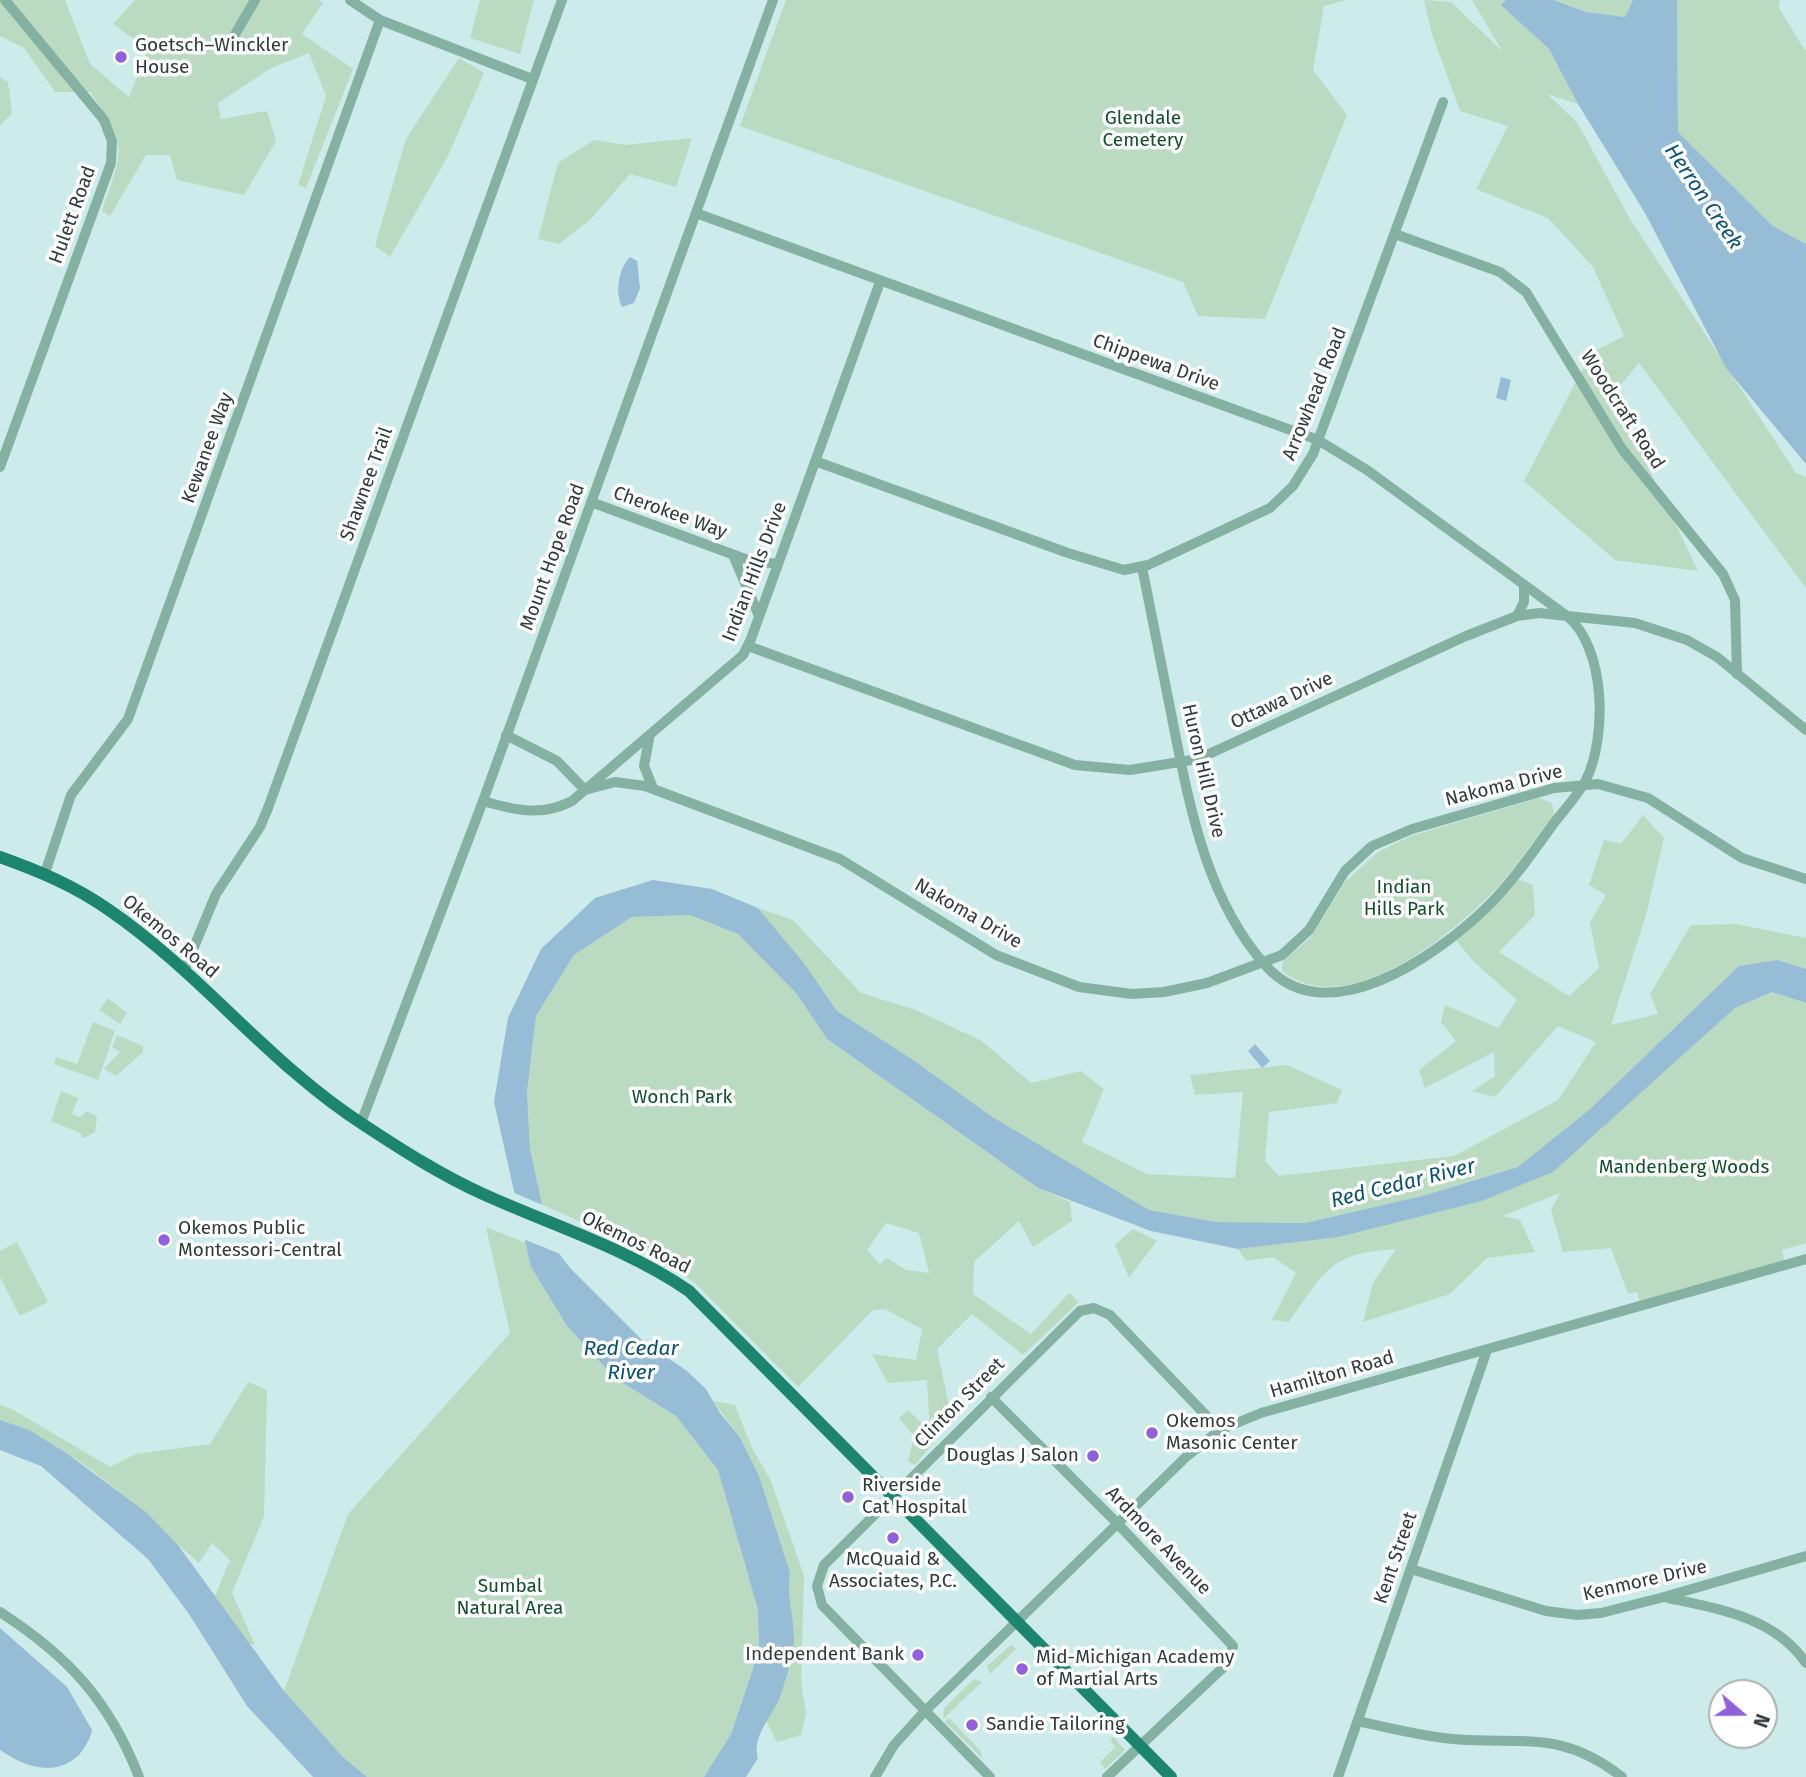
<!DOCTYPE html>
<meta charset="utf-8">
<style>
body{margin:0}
#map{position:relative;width:1806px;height:1777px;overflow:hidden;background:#cdebea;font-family:"Fira Sans",sans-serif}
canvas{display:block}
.north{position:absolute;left:1708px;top:1679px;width:70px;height:70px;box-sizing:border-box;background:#fff;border:2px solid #acb1b1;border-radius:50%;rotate:110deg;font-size:19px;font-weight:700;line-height:28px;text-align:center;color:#303c3b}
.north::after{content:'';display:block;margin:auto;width:24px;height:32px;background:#9061db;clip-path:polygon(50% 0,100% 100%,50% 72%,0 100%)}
</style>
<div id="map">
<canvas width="1806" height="1777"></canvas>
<div class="north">N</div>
</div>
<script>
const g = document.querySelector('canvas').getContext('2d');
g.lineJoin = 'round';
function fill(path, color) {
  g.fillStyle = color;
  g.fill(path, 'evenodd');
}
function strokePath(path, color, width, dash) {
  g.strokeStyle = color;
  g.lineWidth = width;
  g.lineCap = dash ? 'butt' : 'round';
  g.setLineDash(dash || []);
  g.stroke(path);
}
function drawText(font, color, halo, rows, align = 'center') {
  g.font = font + ' "Fira Sans",sans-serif';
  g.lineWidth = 7;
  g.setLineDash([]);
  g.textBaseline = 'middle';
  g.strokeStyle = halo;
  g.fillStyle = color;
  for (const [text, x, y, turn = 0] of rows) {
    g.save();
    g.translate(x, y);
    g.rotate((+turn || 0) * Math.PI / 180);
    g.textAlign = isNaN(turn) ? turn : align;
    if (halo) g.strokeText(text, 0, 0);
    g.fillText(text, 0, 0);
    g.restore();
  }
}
fill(new Path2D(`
 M0 0H65L90 64 129 97 148 49 113 24 135 0H319L323 3 302 34 353 69 306 188 298 185 326 96 309 53 271 68 218 103 221 119 267 111 276 141 244 195 177 180 170 155H146L110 216 102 211C123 149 129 148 90 92H55L24 48 0 36Z
 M480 0H534L520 54 470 38Z
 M786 0H1346L1324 6 1313 70 1347 115 1265 319 1198 316 1183 282 740 126Z
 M1424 0 1451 2 1502 51 1472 0H1506L1502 5 1549 49 1578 104 1547 94 1577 122 1630 219 1796 473 1806 477V588L1639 363 1613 394 1698 571 1615 560 1524 481 1591 353 1624 336 1593 267 1548 218 1476 189 1508 126 1460 111 1432 34Z
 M1554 0H1633L1625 17 1586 12Z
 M1677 0H1780L1779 8 1806 52V244L1773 226 1678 132Z
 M459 58 484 73 448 156 390 257 375 246 406 139Z
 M0 77 8 82 12 113 0 126Z
 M692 138 676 187 630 174 591 219 559 244 538 239 558 163 594 140 625 145Z
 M1539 798 1552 803 1554 815C1535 838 1518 865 1498 887 1452 934 1348 1023 1282 971L1283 961 1310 938 1345 882 1378 852 1411 836Z
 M1643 815 1664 838 1646 915 1611 1025 1658 1014 1650 994 1691 925 1736 924 1806 938V969L1778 960 1519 1167 1426 1195 1305 1223 1217 1222 1149 1210 991 1116 912 1059 837 1011 804 963 758 908 793 920 861 993 916 1010 982 1041 1031 1083 1081 1071 1104 1089 1082 1142 1147 1174 1235 1178 1243 1092 1195 1095 1190 1075 1287 1065 1342 1090 1337 1103 1269 1112 1265 1161 1279 1176 1454 1156 1558 1100 1596 1042 1558 1026 1495 1097 1472 1091 1495 1076 1494 1052 1425 1088 1419 1070 1456 1041 1441 1022 1445 1005 1498 1028 1517 1000 1473 961 1455 939 1518 879 1533 885 1535 915 1499 952 1569 996 1599 968 1590 923 1606 895 1589 885 1604 840 1621 844Z
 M690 915 739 934 796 993 827 1039 1038 1188 1070 1202 1072 1221 1033 1247 1019 1221 974 1262 973 1294 1031 1334 1069 1293 1079 1302 1023 1355 972 1314 937 1349 952 1420 915 1465 908 1461 914 1436 899 1418 908 1410 930 1431 927 1380 888 1383 872 1354 916 1360 922 1329 885 1309 873 1310 798 1387 695 1283 650 1253 541 1204 530 1149 527 1092 536 1016 574 955 632 917ZM886 1223 919 1233 929 1273 906 1270 887 1258 880 1264 867 1250Z
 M1772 992 1806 1003V1243L1782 1250 1784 1261 1640 1302 1637 1292 1628 1294 1611 1248 1563 1252 1551 1210 1560 1193 1503 1216 1520 1220 1535 1252 1487 1258 1450 1294 1363 1322 1373 1283 1396 1249C1329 1253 1325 1271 1289 1322L1272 1320 1296 1273 1273 1257 1246 1261 1238 1249 1339 1237 1482 1201 1552 1172 1735 1008Z
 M108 998 127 1013 120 1024 99 1010Z
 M93 1022 115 1031 98 1080 54 1064 56 1057 77 1064Z
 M117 1035 143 1046V1052L116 1076 104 1069 120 1052 112 1047Z
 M61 1091 78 1098 72 1114 80 1117 87 1111 97 1117 95 1132 84 1138 80 1133 51 1121Z
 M486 1227 526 1243 531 1267 567 1326 615 1378 676 1416 718 1470 758 1610 759 1651 731 1734 704 1777H367L343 1757 284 1691 348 1514 510 1333Z
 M1133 1229 1157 1241 1129 1278 1115 1245Z
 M17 1242 48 1302 20 1316 0 1277V1251Z
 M248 1382 267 1390 264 1516 232 1593 255 1645 247 1643 215 1596 230 1560 212 1543 199 1563C139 1510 77 1446 0 1420V1405L12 1409 110 1467 136 1454 210 1444Z
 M713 1401 735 1405 752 1448 771 1481 804 1576 801 1683 806 1714 801 1735 777 1742 766 1721C781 1697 794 1666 794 1638 794 1615 786 1595 790 1572L759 1476 739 1436Z
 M1011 1645 1016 1649 990 1674 987 1666Z
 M974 1679 982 1682 943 1719 944 1708Z
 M949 1718 981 1751 982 1758 945 1722Z
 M1114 1737 1125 1750 1105 1769 1100 1762 1115 1747 1110 1741Z`), '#badbc2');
fill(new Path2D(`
 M1506 0H1554L1586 12 1625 17 1633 0H1677L1678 132 1773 226 1806 244V464L1726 368 1645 213 1578 104 1549 49 1501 5Z
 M630 257 637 261 640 288 634 303 622 307C615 292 618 269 630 257Z
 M1501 377 1511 380 1506 401 1496 398Z
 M653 880 712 889 758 908 804 963 837 1011 912 1059 991 1116 1149 1210 1217 1222 1305 1223 1426 1195 1518 1167 1589 1110 1739 966 1778 960 1806 969V1003L1772 992 1735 1008 1553 1172 1482 1201 1339 1237 1238 1249 1151 1231 1038 1188 827 1039 796 993 738 934 690 915 632 917 574 955 536 1016 527 1092 530 1149 550 1242 570 1268 643 1341 687 1371 706 1389 720 1413 739 1436 759 1476 790 1572C786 1595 794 1615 794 1638 794 1657 786 1679 780 1697 773 1715 751 1737 758 1758L746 1777H704L731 1734 759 1651 758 1610 718 1470 676 1416 615 1378 567 1326 531 1267 494 1102 508 1018 541 949 595 898Z
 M1255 1044 1270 1061 1262 1068 1248 1051Z
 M0 1420 29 1430 65 1452 147 1513 178 1545 284 1691 343 1757 367 1777H313L247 1706 189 1614 148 1559 41 1466 0 1450Z
 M0 1628 67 1687 92 1730C90 1740 85 1747 79 1755 55 1777 26 1768 0 1750Z`), '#96bdd5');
fill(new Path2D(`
 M512 1192 545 1206 553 1241 565 1256 521 1238Z`), '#cdebea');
strokePath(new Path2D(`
 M350 0 380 20 532 79
 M226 50 255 0
 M696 213 1318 440 1367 470 1567 616C1606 648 1607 737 1586 780 1578 795 1565 809 1554 823 1533 852 1511 884 1485 909 1436 956 1328 1033 1267 967 1206 900 1189 804 1172 718 1162 668 1152 617 1142 567
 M1395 234 1500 272 1526 292 1622 449 1723 574 1735 600 1737 674
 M815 461 1068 553 1124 570 1148 565 1270 508 1293 486 1313 454 1443 102
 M0 467 111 163 112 141 104 120 5 0
 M591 502 748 560 777 564
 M733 555 759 616
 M1517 616 1524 602V586
 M748 646 1075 765 1130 770 1198 759 1466 636 1517 616 1539 613 1635 623 1687 640 1717 657 1806 730
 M506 735 557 761 585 790 615 782 645 786 840 859 996 955 1079 987 1132 994 1164 992 1207 983 1282 955 1309 930 1345 871 1372 846 1412 829 1554 788 1598 784 1648 798 1742 858 1806 879
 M649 739 644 766 653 788
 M483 801C514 810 542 817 572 801L743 655 751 639 880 282
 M45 873 71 795 128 719 380 20
 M184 971 216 894 260 827 268 808 562 0
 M361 1123 483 801 773 0
 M991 1397 1117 1523 1233 1646 1229 1662 1107 1777
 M1411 1569 1546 1611 1577 1615 1601 1613 1664 1597 1806 1556
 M1668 1598C1719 1609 1774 1617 1806 1663
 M0 1612C68 1656 109 1700 139 1777
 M1358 1721C1389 1728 1421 1736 1453 1739 1523 1745 1561 1729 1622 1777
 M875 1777 894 1745 924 1712 1187 1456 1220 1430 1261 1413 1806 1259
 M990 1777 822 1605 817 1586 824 1565 1080 1311 1094 1308 1110 1315 1220 1430
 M1338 1777 1487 1350`), '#85b1a3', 10);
strokePath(new Path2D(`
 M0 857C39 871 75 886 109 910 201 973 269 1064 364 1125 402 1150 441 1175 483 1194 551 1225 627 1248 689 1291L1171 1777`), '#1d846d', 12);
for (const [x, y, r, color] of [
 [121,57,7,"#9061db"],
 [164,1240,7,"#9061db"],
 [1152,1433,7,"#9061db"],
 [1093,1456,7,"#9061db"],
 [848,1497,7,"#9061db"],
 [893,1538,7,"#9061db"],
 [918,1655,7,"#9061db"],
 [1022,1669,7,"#9061db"],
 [972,1725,7,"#9061db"]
]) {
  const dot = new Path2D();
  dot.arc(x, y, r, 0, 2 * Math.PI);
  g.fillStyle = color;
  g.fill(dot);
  strokePath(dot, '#fff', 2.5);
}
drawText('19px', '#303c3b', '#fff', [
 ["Goetsch–Winckler",135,46],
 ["House",135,68],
 ["Okemos Public",178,1229],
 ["Montessori-Central",178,1251],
 ["Okemos",1166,1422],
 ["Masonic Center",1166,1444],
 ["Douglas J Salon",1079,1456,"right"],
 ["Riverside",862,1486],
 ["Cat Hospital",862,1508],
 ["McQuaid &",893,1560,"center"],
 ["Associates, P.C.",893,1582,"center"],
 ["Independent Bank",904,1655,"right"],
 ["Mid-Michigan Academy",1036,1658],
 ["of Martial Arts",1036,1680],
 ["Sandie Tailoring",986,1725]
], 'left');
drawText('19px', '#144e2c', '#fff', [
 ["Glendale",1143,119],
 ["Cemetery",1143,141],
 ["Indian",1404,888],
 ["Hills Park",1404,910],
 ["Wonch Park",682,1098],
 ["Mandenberg Woods",1684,1168],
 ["Sumbal",510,1587],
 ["Natural Area",510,1609]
]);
drawText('19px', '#303c3b', '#fff', [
 ["Hulett Road",73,215,-70],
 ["Chippewa Drive",1156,363,20],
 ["Arrowhead Road",1315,394,-68],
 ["Woodcraft Road",1622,410,57],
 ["Kewanee Way",208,448,-70],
 ["Shawnee Trail",367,484,-70],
 ["Cherokee Way",670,513,20],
 ["Mount Hope Road",553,557,-70],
 ["Indian Hills Drive",755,572,-69],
 ["Ottawa Drive",1282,701,-25],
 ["Huron Hill Drive",1203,771,77],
 ["Nakoma Drive",1504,786,-14],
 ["Nakoma Drive",968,914,30],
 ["Okemos Road",170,937,40],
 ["Okemos Road",636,1243,26],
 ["Hamilton Road",1332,1375,-16],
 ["Clinton Street",960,1403,-45],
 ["Ardmore Avenue",1158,1541,46],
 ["Kent Street",1396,1558,-71],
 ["Kenmore Drive",1645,1581,-13]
]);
drawText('italic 21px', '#0d5273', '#fff', [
 ["Herron Creek",1703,197,56],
 ["Red Cedar River",1403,1184,-14],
 ["Red Cedar",631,1349],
 ["River",631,1373]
]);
</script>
